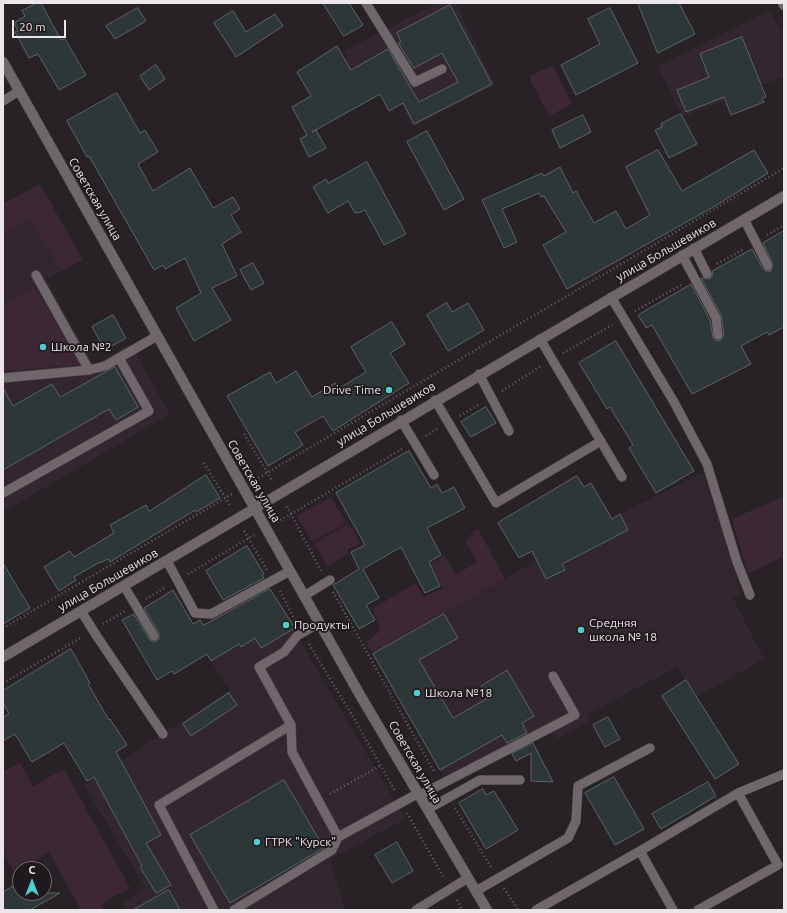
<!DOCTYPE html>
<meta charset="utf-8">
<style>
body{margin:0}
#map{position:relative;width:787px;height:913px;overflow:hidden;background:#282226;font-family:Ubuntu,sans-serif}
canvas{display:block}
.frame{position:absolute;inset:0;border:4px solid #eae6e9;pointer-events:none}
.north{position:absolute;left:12px;top:861px;width:40px;height:40px;box-sizing:border-box;background:#1f181c;border:1px solid #706a6e;border-radius:50%;rotate:0deg;font-size:11px;font-weight:700;line-height:16px;text-align:center;color:#eae6e9}
.north::after{content:'';display:block;margin:auto;width:14px;height:18px;background:#52cdcd;clip-path:polygon(50% 0,100% 100%,50% 72%,0 100%)}
.scale{position:absolute;left:12px;top:20px;width:54px;height:18px;box-sizing:border-box;border:2px solid #eae6e9;border-top:0;padding-left:5px;font-size:12px;line-height:14px;white-space:nowrap;color:#eae6e9;-webkit-text-stroke:3px #1f181c;paint-order:stroke}
</style>
<div id="map">
<canvas width="787" height="913"></canvas>
<div class="frame"></div>
<div class="north">С</div>
<div class="scale">20 m</div>
</div>
<script>
const g = document.querySelector('canvas').getContext('2d');
g.lineJoin = 'round';
function fill(path, color) {
  g.fillStyle = color;
  g.fill(path, 'evenodd');
}
function strokePath(path, color, width, dash) {
  g.strokeStyle = color;
  g.lineWidth = width;
  g.lineCap = dash ? 'butt' : 'round';
  g.setLineDash(dash || []);
  g.stroke(path);
}
function drawText(font, color, halo, rows, align = 'center') {
  g.font = font + ' Ubuntu,sans-serif';
  g.lineWidth = 3.5;
  g.setLineDash([]);
  g.textBaseline = 'middle';
  g.strokeStyle = halo;
  g.fillStyle = color;
  for (const [text, x, y, turn = 0] of rows) {
    g.save();
    g.translate(x, y);
    g.rotate((+turn || 0) * Math.PI / 180);
    g.textAlign = isNaN(turn) ? turn : align;
    if (halo) g.strokeText(text, 0, 0);
    g.fillText(text, 0, 0);
    g.restore();
  }
}
fill(new Path2D(`
 M437 3H456L495 85 412 127 402 103 391 84 385 78 331 66 347 58 344 51Z
 M770 10 784 37V76L683 117 658 66Z
 M40 184 83 260 46 279 94 365 130 344 170 414 3 512V204Z
 M703 472 742 594 733 598 764 659 698 696 677 667 587 714 591 720 557 739 552 731 448 784 372 652 505 579 537 560 553 548Z
 M293 629 405 819 330 859 345 910H126L122 904 145 887 84 785 230 690 211 661 239 644 241 647 255 638 261 648Z`), '#33272f');
fill(new Path2D(`
 M553 65 572 104 549 116 529 77Z
 M40 184 83 260 61 271 30 218 3 234V204Z
 M34 287 80 364 3 371V305Z
 M784 496V556L748 574 732 519Z
 M331 497 346 523 312 542 297 516Z
 M347 524 352 528 360 544 348 550V554L327 566 314 543Z
 M478 529 505 579 372 652 366 642 380 631 373 609 415 583 424 597 443 588 430 564 445 556 456 575 477 562 465 541 473 532Z
 M20 763 33 786 64 769 130 888 101 904 105 910H81L49 852 14 872 3 852V772Z`), '#3c2735');
const building = new Path2D(`
 M37 3H41L61 40 65 39 86 75 59 90 38 54 29 58 15 32 18 31 14 23 25 16 22 11Z
 M323 3H349L363 25 344 36Z
 M638 3H679L695 34 658 53Z
 M450 5 492 84 414 124 403 103 389 111 380 94 312 132 316 130 326 148 309 157 300 139 307 135 292 107 311 96 297 72 337 46 351 70 388 49 419 102 458 82 442 53 414 68 398 43 401 42 397 33Z
 M138 8 146 21 115 39 106 26Z
 M610 8 638 63 576 95 561 65 600 44 588 19Z
 M233 11 246 32 275 14 283 26 236 57 214 23Z
 M742 37 766 97 762 98 764 102 731 115 724 97 686 112 677 90 709 77 700 54Z
 M156 65 165 79 149 90 140 76Z
 M117 93 140 133 145 130 158 152 138 164 153 191 190 168 213 208 233 197 240 209 231 215 241 232 222 244 237 276 212 288 231 320 194 341 176 308 201 293 185 258 165 269 163 265 154 270 89 156 87 157 67 121Z
 M681 114 697 144 669 158 655 130 662 127 661 124Z
 M583 115 591 132 560 148 552 130Z
 M427 131 464 199 444 210 407 142Z
 M658 150 682 191 754 150 768 173 715 206 567 289 543 245 566 232 544 196 541 197 539 193 502 209 517 242 504 248 482 200 542 173 544 176 560 167 573 193 576 191 594 223 616 211 626 229 650 215 626 167Z
 M367 162 406 234 384 245 365 210 358 213 357 212 355 213 348 201 328 213 313 187 326 179 328 183Z
 M784 231V327L769 335 767 332 741 346 751 364 692 394 652 325 646 328 638 315 691 284 710 320 713 338 716 341 721 340 724 334 721 315 701 278 710 279 713 275 712 271 752 249 763 269 767 272 771 271 773 264 763 243Z
 M253 263 264 283 251 290 240 270Z
 M447 303 452 312 468 303 484 330 448 351 427 315Z
 M113 315 126 338 105 350 92 327Z
 M392 322 405 344 390 353 409 383 333 431 323 416 295 432 303 445 268 466 227 396 270 372 276 383 296 371 312 397 335 383 338 389 366 372 351 347Z
 M616 341 694 471 656 493 629 448 633 445 610 407 607 409 579 363Z
 M115 367 138 407 116 420 109 409 3 470V388L13 406 52 384 60 397Z
 M486 407 496 423 471 437 461 422Z
 M409 451 431 488 437 484 442 493 454 487 465 508 427 528 441 555 429 562 440 586 425 593 401 547 363 569 379 598 366 605 375 620 359 629 333 585 359 569 351 552 365 545 336 493Z
 M206 475 220 498 196 512 195 510 110 562 108 559 100 563V562L74 577 76 580 59 591 44 567 70 551 74 557 114 533 110 525 146 505 149 511Z
 M577 476 584 487 591 483 612 519 620 514 628 530 562 564 565 570 546 579 532 551 519 558 498 523Z
 M247 546 264 574 262 575 264 578 223 600 206 571Z
 M3 563 30 608 3 624Z
 M270 589 295 628 261 648 255 638 241 647 239 644 211 661 207 654 174 674 172 671 157 680 122 620 134 614 149 639 154 642 159 639V633L144 608 173 590 193 624 200 620 203 625Z
 M444 614 458 638 419 660 453 718 488 698 481 686 507 670 534 716 522 723 527 733 507 743 502 735 440 770 373 654Z
 M71 649 90 683 88 684 109 720 110 719 127 745 116 752 161 835 146 843 171 885 156 893 140 867 142 866 94 777 87 781 64 743 32 762 15 734 3 741V717L9 714 3 703V691Z
 M686 680 739 764 715 779 662 696Z
 M229 693 237 705 191 736 183 724Z
 M608 717 620 739 605 747 593 725Z
 M533 743 553 782 531 781V753L516 761 512 754Z
 M614 777 644 829 615 845 585 793Z
 M284 780 324 848 230 903 190 835Z
 M708 782 716 796 661 829 652 814Z
 M483 789 486 795 494 791 518 830 486 849 459 803Z
 M397 842 413 871 392 883 375 855Z
 M20 883V893H60L30 910H3V892Z
 M169 890 180 910H133Z`);
fill(building, '#2e3737');
strokePath(building, '#5c6565', 1);
const lane = new Path2D(`
 M366 3 415 82 442 69
 M3 101 19 91
 M744 219 768 266
 M694 248 707 274
 M682 255 716 318 718 335
 M36 275 89 370
 M611 297 674 402 707 464 737 562 750 595
 M540 339 622 477
 M479 374 509 431
 M3 378 89 370 105 366 157 336
 M435 400 496 503 601 441
 M401 420 434 475
 M3 493 149 411 119 358
 M167 561 195 613 211 614 290 571
 M124 586 154 636
 M304 596 330 580
 M81 611 96 635 163 734
 M291 725 292 752 338 837
 M420 795 575 715 553 676
 M428 809 480 780H520
 M640 851 673 910
 M476 891 568 838 576 821 578 786 650 748
 M214 910 159 805 291 725 259 667 284 652 297 636 319 623
 M234 910 332 850 338 837 419 793
 M416 910 468 878
 M536 910 640 851 738 793
 M698 910 778 865 738 793 784 774`);
const secondary = new Path2D(`
 M783 3 784 5
 M3 62 360 695 487 910
 M3 657 784 196`);
strokePath(lane, '#454043', 10);
strokePath(secondary, '#454043', 11);
strokePath(new Path2D(`
 M767 235 784 225
 M717 264 744 249
 M635 311 683 284
 M563 353 612 325
 M502 391 541 366
 M460 416 480 404
 M244 434 273 482
 M426 436 437 429
 M204 463 231 507
 M255 480 784 168
 M277 522 291 514 286 506
 M244 531 267 570
 M321 571 291 514 404 448
 M188 574 254 535
 M280 591 296 622
 M333 592 435 773
 M146 599 166 587
 M103 624 125 611
 M3 628 232 494
 M309 644 352 715 395 791
 M3 683 82 637
 M330 794 380 766
 M455 808 491 867
 M407 813 444 878
 M504 888 518 910
 M457 900 462 910`), '#676165', 2.5, [1, 3]);
strokePath(lane, '#6f676c', 9);
strokePath(secondary, '#6f676c', 10);
for (const [x, y, r, color] of [
 [43,347,4,"#52cdcd"],
 [389,390,4,"#52cdcd"],
 [286,625,4,"#52cdcd"],
 [581,630,4,"#52cdcd"],
 [417,693,4,"#52cdcd"],
 [257,842,4,"#52cdcd"]
]) {
  const dot = new Path2D();
  dot.arc(x, y, r, 0, 2 * Math.PI);
  g.fillStyle = color;
  g.fill(dot);
  strokePath(dot, '#1f181c', 1.5);
}
drawText('12px', '#eae6e9', '#1f181c', [
 ["Советская улица",95,199,60],
 ["улица Большевиков",666,250,-30],
 ["улица Большевиков",386,414,-31],
 ["Советская улица",254,481,60],
 ["улица Большевиков",108,580,-30],
 ["Советская улица",415,762,60]
]);
drawText('12px', '#eae6e9', '#1f181c', [
 ["Школа №2",51,347],
 ["Drive Time",381,390,"right"],
 ["Средняя",589,623],
 ["школа № 18",589,637],
 ["Продукты",294,625],
 ["Школа №18",425,693],
 ["ГТРК \"Курск\"",265,842]
], 'left');
</script>
